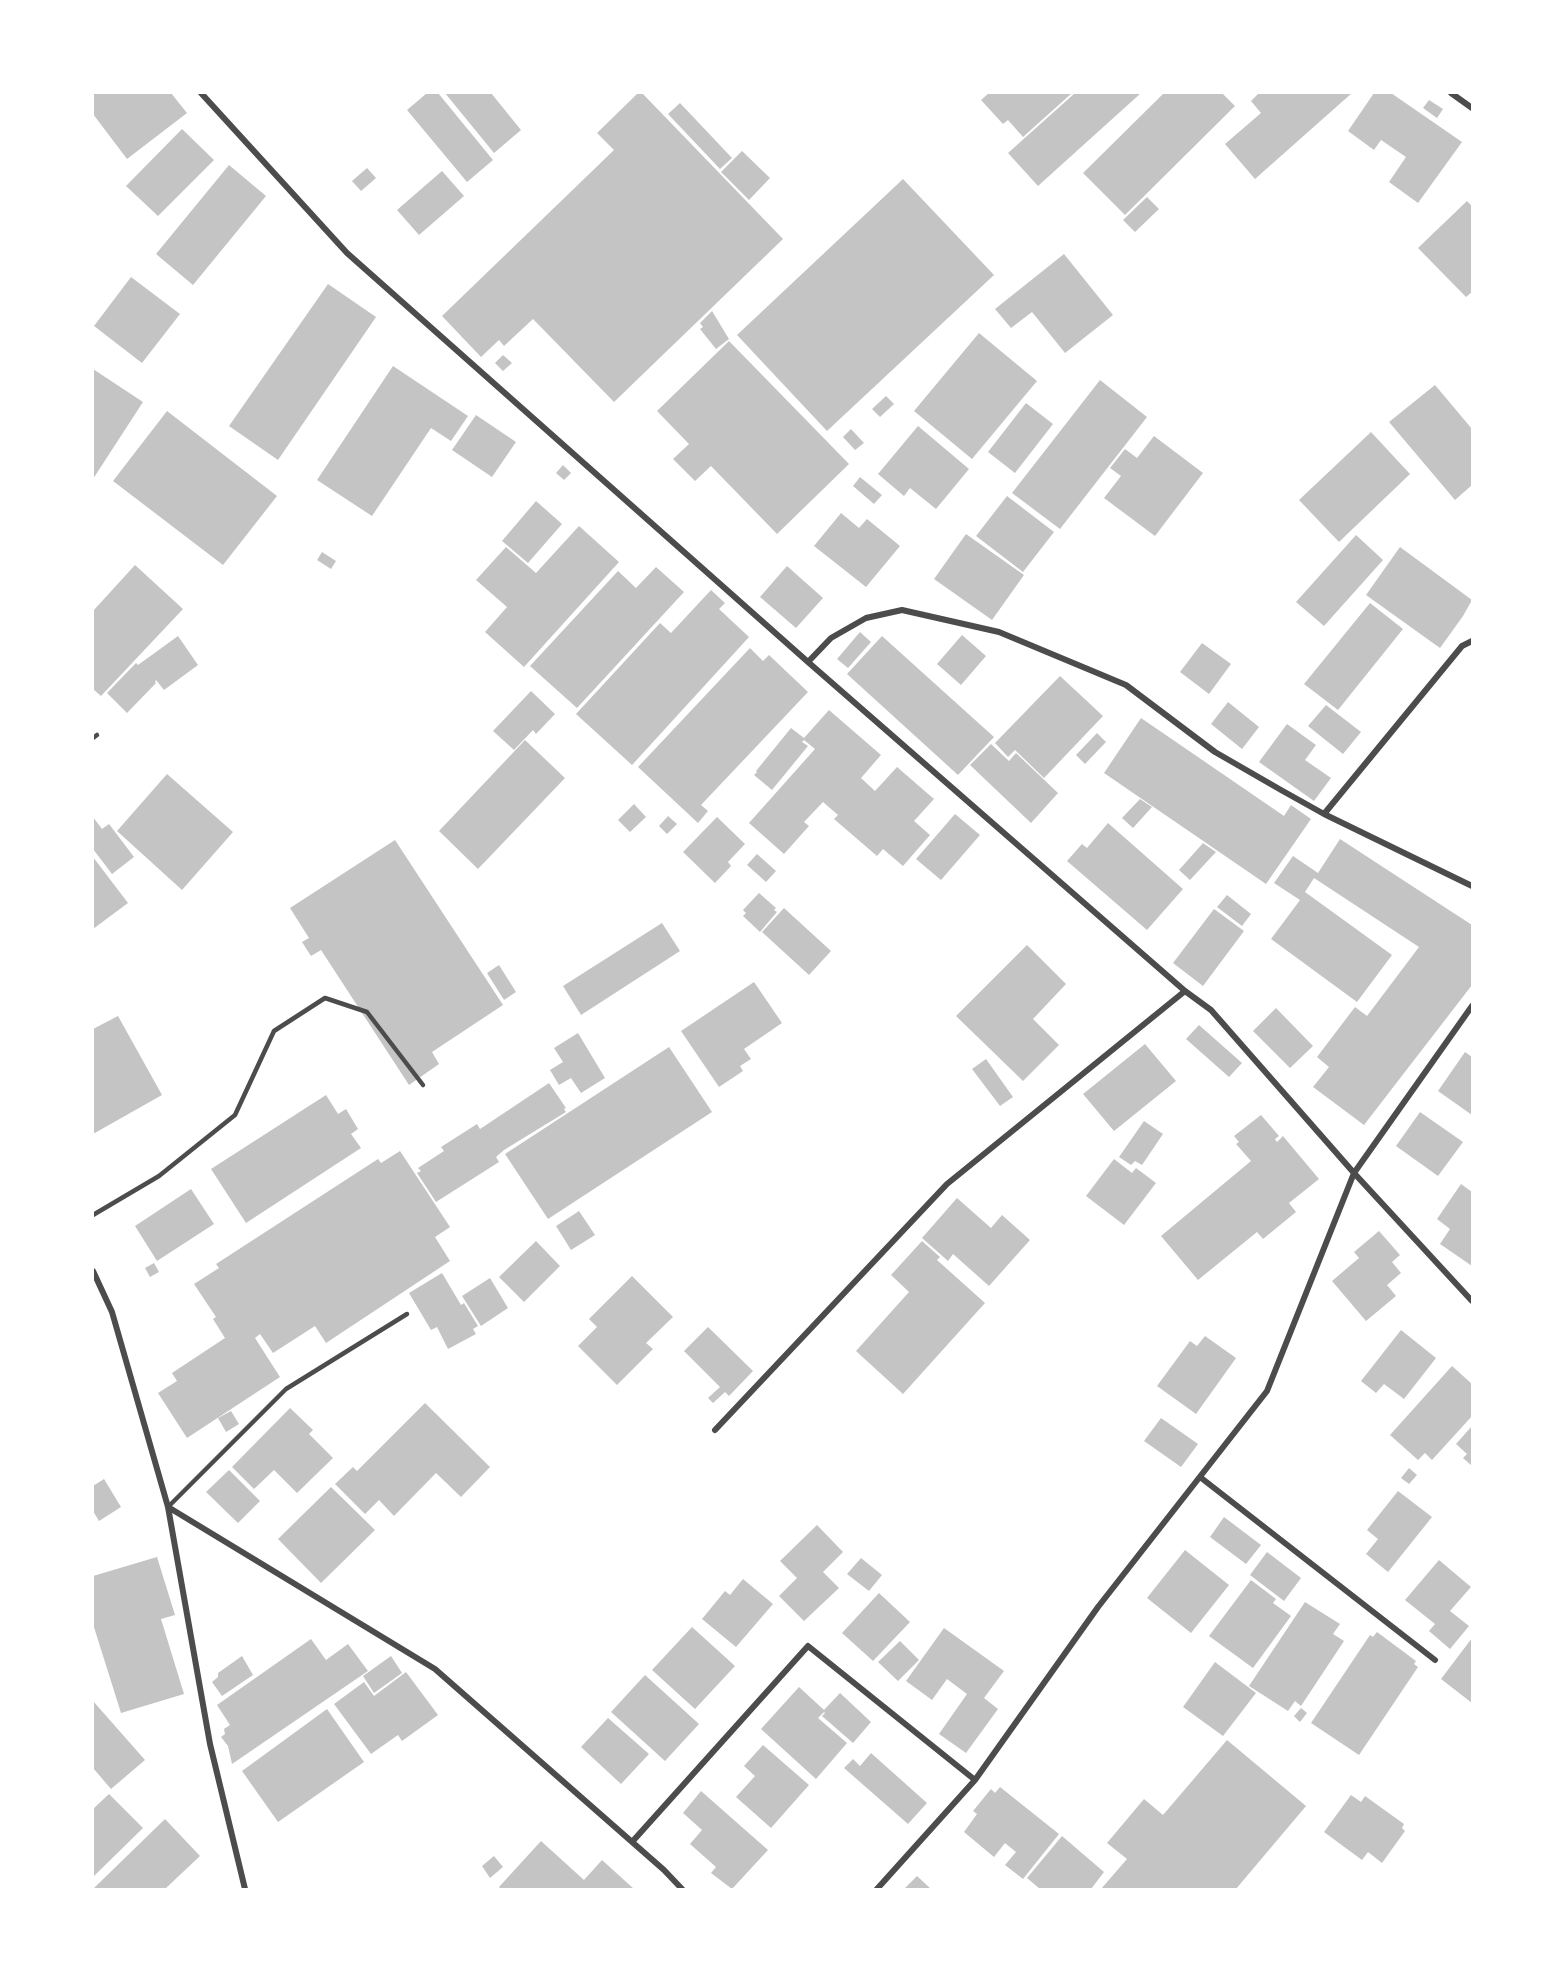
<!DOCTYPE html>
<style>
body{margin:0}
#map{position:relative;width:1565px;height:1982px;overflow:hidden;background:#fff;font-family:Quicksand,sans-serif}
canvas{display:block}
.frame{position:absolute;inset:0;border:94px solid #fff;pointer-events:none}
</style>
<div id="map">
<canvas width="1565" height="1982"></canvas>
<div class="frame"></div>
</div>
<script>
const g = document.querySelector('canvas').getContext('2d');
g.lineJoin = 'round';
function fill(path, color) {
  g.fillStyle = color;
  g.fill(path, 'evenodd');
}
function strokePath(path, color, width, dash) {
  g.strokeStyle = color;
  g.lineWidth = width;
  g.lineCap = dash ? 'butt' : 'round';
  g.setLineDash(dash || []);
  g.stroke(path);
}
fill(new Path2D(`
 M93 93H171L187 113 127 159 93 114Z
 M427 93H438L493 160 467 182 407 110Z
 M445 93H491L521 130 494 153Z
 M638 93H642L783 239 614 402 533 319 504 346 499 340 481 357 442 316 614 150 597 133Z
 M989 93H1072L1023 137 1008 120 1003 124 981 100Z
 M1075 93H1141L1038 186 1008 153Z
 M1164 93H1222L1235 106 1125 215 1083 173Z
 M1259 93H1352L1255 179 1225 144 1261 113 1251 101Z
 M1374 93H1391L1462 142 1418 203 1389 182 1406 157 1381 140 1374 150 1348 131Z
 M1429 100 1443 109 1437 118 1423 108Z
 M680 103 732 158 720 169 668 114Z
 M182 129 214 160 158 216 126 186Z
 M742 151 770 178 749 200 721 172Z
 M229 165 266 196 193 285 156 254Z
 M367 168 376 178 361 191 352 181Z
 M442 171 464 196 419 235 397 210Z
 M903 179 994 275 827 431 737 335Z
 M1147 197 1159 209 1135 232 1123 220Z
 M1467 201 1472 206V292L1466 297 1418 248Z
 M1064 254 1113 315 1065 353 1032 312 1011 328 995 309Z
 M131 277 180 314 142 363 94 326Z
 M328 284 376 317 278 460 229 426Z
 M712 311 729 339 716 349 700 329 703 327 700 323Z
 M979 333 1037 381 972 459 914 411Z
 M729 341 849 464 777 534 711 466 695 481 673 459 689 444 657 411Z
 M503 355 512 363 503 371 495 363Z
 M393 366 468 416 451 441 431 428 372 516 317 480Z
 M93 369 143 402 93 479Z
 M1100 380 1147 417 1060 529 1012 493Z
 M1435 385 1472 429V485L1455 500 1389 422Z
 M886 396 894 404 880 417 872 409Z
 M1026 403 1053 424 1015 473 988 452Z
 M167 411 277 496 223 565 113 481Z
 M476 415 516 442 492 477 452 450Z
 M918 426 969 469 936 509 910 488 904 496 878 474Z
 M851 429 864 443 855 450 843 437Z
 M1371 432 1410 474 1339 542 1299 500Z
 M1154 436 1203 473 1155 536 1104 498 1121 476 1110 468 1125 449 1137 458Z
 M563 465 571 473 564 480 556 473Z
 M860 477 882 495 874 504 853 486Z
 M1007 496 1054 532 1023 572 976 536Z
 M536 501 562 524 528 563 502 541Z
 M841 513 859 528 867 519 900 546 866 587 814 546Z
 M579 526 619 562 524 667 485 632 507 607 476 580 506 547 536 573Z
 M966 534 1024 575 992 620 934 579Z
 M1356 535 1383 560 1324 626 1296 602Z
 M1400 547 1472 600 1463 616 1440 648 1366 595Z
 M322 552 336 561 331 569 317 560Z
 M135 565 183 609 101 696 93 689V611Z
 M787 566 823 598 796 628 760 597Z
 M656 567 684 592 577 708 530 666 618 571 636 588Z
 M711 590 725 603 719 609 749 637 632 765 576 714 660 623 671 633Z
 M1370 603 1403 629 1338 710 1304 684Z
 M860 632 871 642 848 668 837 659Z
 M962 635 986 656 961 685 937 664Z
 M178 636 198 665 164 690 156 680 155 682 156 683 127 713 107 693 136 663 138 665Z
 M882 636 994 737 958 775 847 674Z
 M1202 643 1231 664 1209 694 1180 672Z
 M750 648 763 661 769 655 808 692 701 805 708 811 698 823 638 767Z
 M1060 676 1103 716 1044 778 1015 750 1008 757 995 743Z
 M531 691 555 714 536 734 533 730 514 750 493 731Z
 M1228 702 1259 727 1242 749 1211 724Z
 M1326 705 1361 732 1343 754 1308 726Z
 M829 710 881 755 861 778 875 791 897 767 934 799 914 821 930 835 903 866 883 849 877 856 834 819 838 815 823 802 804 822 809 826 784 854 749 823 815 749 804 740 802 742 808 746 772 790 754 775 757 772 756 771 791 728 804 738Z
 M1141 718 1284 816 1291 805 1311 819 1266 884 1104 773Z
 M1287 724 1316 745 1305 760 1331 778 1314 801 1259 762Z
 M1097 733 1106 742 1085 764 1076 755Z
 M525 740 565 778 478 869 439 831Z
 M991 744 1009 761 1016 753 1058 793 1031 823 970 765Z
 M167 774 233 832 182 890 117 831Z
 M1140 799 1152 807 1133 828 1122 818Z
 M634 804 646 817 630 832 618 820Z
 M955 814 980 835 941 880 916 859Z
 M668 816 677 824 667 834 659 826Z
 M93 817 102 829 109 824 134 857 112 874 93 849Z
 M717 817 745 844 728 862 731 866 715 883 683 852Z
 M1108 823 1183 889 1147 930 1067 861 1082 844 1087 848Z
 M1340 839 1472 925V985L1364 1125 1313 1087 1329 1067 1317 1057 1355 1007 1367 1016 1419 947 1314 878 1305 892 1392 955 1357 1002 1271 939 1300 900 1274 883 1293 856 1318 873Z
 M395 840 503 1005 432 1052 439 1064 409 1085 321 950 311 956 302 942 309 938 290 908Z
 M1203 843 1216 852 1190 880 1179 870Z
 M757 854 776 871 766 882 747 865Z
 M93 857 128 903 93 929Z
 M759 893 776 908 774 910 777 912 760 932 743 916 746 913 743 910Z
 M1227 895 1251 914 1242 926 1217 907Z
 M784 908 831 951 809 975 762 932Z
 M1214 909 1244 931 1203 986 1173 963Z
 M662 923 680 951 581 1015 563 986Z
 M1027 945 1066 984 1033 1019 1059 1045 1023 1081 956 1016Z
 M499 965 516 992 504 1000 487 973Z
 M754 982 782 1023 744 1049 751 1059 740 1066 743 1071 719 1087 681 1031Z
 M1276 1008 1313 1046 1290 1068 1253 1031Z
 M118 1016 162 1095 93 1134V1029Z
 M1199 1025 1242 1063 1229 1077 1186 1039Z
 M578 1033 605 1078 581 1093 571 1078 559 1085 550 1070 563 1062 554 1048Z
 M1145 1044 1176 1081 1114 1131 1083 1094Z
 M669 1047 712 1112 548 1219 505 1154Z
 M1465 1052 1472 1057V1115L1438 1091Z
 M986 1059 1013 1097 1000 1106 972 1069Z
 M549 1083 566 1108 564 1109 566 1112 504 1150 496 1157 499 1162 436 1202 417 1173 421 1171 418 1168 444 1151 441 1147 477 1124 480 1129Z
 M326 1095 338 1114 346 1109 358 1129 351 1134 361 1148 246 1223 211 1169Z
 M1420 1112 1463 1142 1438 1176 1396 1146Z
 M1261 1115 1279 1136 1275 1139 1277 1142 1283 1136 1319 1179 1289 1203 1296 1212 1263 1239 1257 1232 1198 1280 1161 1236 1251 1161 1236 1144 1239 1142 1234 1136Z
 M1144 1121 1163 1134 1142 1165 1135 1161 1131 1165 1119 1157Z
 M400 1151 450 1227 435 1237 450 1261 326 1343 315 1326 273 1353 260 1334 255 1338 280 1377 187 1438 158 1393 177 1381 172 1373 225 1338 213 1319 216 1317 194 1284 219 1268 216 1264 378 1159 381 1163Z
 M1114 1159 1132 1173 1136 1168 1156 1183 1124 1225 1086 1196Z
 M1461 1184 1472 1192V1266L1440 1244 1450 1229 1437 1219Z
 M191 1189 214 1224 157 1261 135 1226Z
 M957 1198 991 1228 1002 1215 1030 1240 989 1286 953 1254 948 1261 922 1238Z
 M579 1211 595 1235 571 1250 556 1226Z
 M1379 1231 1400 1255 1392 1262 1401 1273 1387 1285 1396 1296 1366 1321 1332 1281 1359 1258 1354 1252Z
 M536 1241 560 1266 524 1302 499 1277Z
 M922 1241 940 1257 937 1260 985 1303 903 1394 856 1351 909 1292 891 1275Z
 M154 1263 159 1272 150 1277 145 1268Z
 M442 1273 461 1305 464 1303 478 1326 473 1329 476 1334 448 1349 437 1327 431 1330 409 1293Z
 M632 1276 673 1317 646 1343 653 1349 617 1385 578 1346 597 1327 589 1319Z
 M490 1278 508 1308 481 1326 462 1296Z
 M708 1327 753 1371 729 1396 725 1392 713 1403 708 1398 720 1387 684 1351Z
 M1401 1330 1436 1358 1404 1399 1384 1384 1376 1393 1361 1381Z
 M1205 1336 1236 1358 1196 1414 1157 1386 1190 1341 1197 1346Z
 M1452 1366 1472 1384V1416L1432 1460 1425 1453 1418 1460 1390 1435Z
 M425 1403 490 1467 461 1497 436 1473 394 1516 379 1500 365 1514 335 1484 353 1467 357 1471Z
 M290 1408 313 1430 309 1434 333 1458 297 1493 274 1470 254 1489 232 1467Z
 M231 1411 239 1424 226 1432 218 1418Z
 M1161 1418 1198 1444 1181 1467 1144 1441Z
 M1472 1426V1466L1463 1458 1467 1454 1456 1444Z
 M1409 1468 1417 1475 1409 1484 1401 1478Z
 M229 1470 260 1501 238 1523 206 1492Z
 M104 1479 121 1507 99 1521 93 1511V1486Z
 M331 1487 375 1530 321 1583 278 1539Z
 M1398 1491 1432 1517 1388 1572 1366 1554 1378 1539 1367 1530Z
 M1224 1517 1261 1545 1246 1564 1210 1537Z
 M817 1525 843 1552 823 1572 839 1588 804 1621 779 1596 797 1578 780 1561Z
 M1185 1550 1229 1585 1191 1633 1147 1598Z
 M1267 1552 1301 1578 1284 1601 1250 1575Z
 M157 1557 175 1615 161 1619 184 1694 121 1713 93 1624V1576Z
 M861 1558 882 1575 869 1591 847 1574Z
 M1439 1560 1471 1587 1450 1611 1469 1626 1450 1649 1429 1631 1435 1624 1405 1600Z
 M743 1579 773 1604 736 1647 702 1619 725 1591 730 1595Z
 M1251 1580 1276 1599 1273 1603 1291 1616 1253 1668 1209 1636Z
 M879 1593 910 1622 873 1661 842 1633Z
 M1305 1602 1340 1624 1333 1634 1344 1641 1301 1706 1295 1701 1288 1711 1249 1686Z
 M692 1627 735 1666 695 1709 652 1670Z
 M944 1628 1004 1671 984 1698 998 1709 966 1753 939 1734 967 1694 947 1679 932 1700 906 1681Z
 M1377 1632 1416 1661 1414 1664 1418 1667 1359 1755 1311 1723 1370 1635 1373 1637Z
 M1472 1638V1703L1441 1679Z
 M311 1639 326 1660 348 1644 368 1671 232 1764 228 1746 221 1737 225 1734 224 1729 230 1725 217 1705Z
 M900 1641 919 1660 898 1681 878 1662Z
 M242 1656 253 1675 222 1696 212 1682 218 1677V1673Z
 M391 1656 402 1673 374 1693 363 1676Z
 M1215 1662 1256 1693 1223 1736 1183 1707Z
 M406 1672 438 1715 402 1741 398 1735 371 1754 334 1704 364 1682 374 1696Z
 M645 1675 699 1724 665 1761 611 1712Z
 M799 1687 824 1710 840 1693 871 1722 853 1743 822 1716 825 1713 824 1712 818 1718 847 1743 816 1779 761 1729Z
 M93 1701 145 1760 111 1789 93 1768Z
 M1301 1708 1307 1713 1300 1722 1294 1716Z
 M327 1709 364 1762 278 1822 242 1771Z
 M608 1718 649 1754 621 1784 581 1747Z
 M1227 1740 1306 1806 1236 1889H1101L1127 1859 1107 1843 1144 1799 1163 1815Z
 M763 1745 809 1785 771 1828 736 1797 755 1776 744 1766Z
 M871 1753 927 1803 908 1824 844 1768 853 1759 860 1766Z
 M1000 1787 1059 1834 1023 1879 1005 1865 1016 1852 1005 1843 994 1857 964 1832 977 1814 973 1811 991 1789 995 1793Z
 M701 1791 768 1850 732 1889 711 1873 716 1867 690 1844 702 1830 683 1813Z
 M109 1794 143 1828 93 1877V1809Z
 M1351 1795 1361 1802 1365 1796 1404 1824 1402 1828 1405 1831 1382 1863 1368 1852 1362 1860 1324 1832Z
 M165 1819 200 1856 165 1889H93Z
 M1062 1836 1104 1872 1091 1889H1040L1027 1878Z
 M541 1841 584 1880 602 1860 634 1889H501L499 1887Z
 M494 1856 503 1867 490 1878 482 1866Z
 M917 1876 931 1889H904Z`), '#c4c4c4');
strokePath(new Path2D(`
 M93 738 97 735
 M93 1215 159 1176 235 1115 274 1031 325 998 367 1012 423 1085
 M168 1507 286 1389 407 1314`), '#4c4c4c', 4.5);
strokePath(new Path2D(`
 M201 93 347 253 808 662 1185 991 1211 1010 1354 1173 1472 1301
 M1451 93 1472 108
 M808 662 831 638 866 618 902 610 999 632 1126 685 1215 752 1281 790 1324 814 1472 886
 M1324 814 1462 646 1472 641
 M93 1271 112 1312 168 1507 210 1744 245 1889
 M715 1430 947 1184 1185 991
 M1200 1477 1435 1660
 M168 1507 435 1669 664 1870 682 1889
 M632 1842 808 1646 975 1780
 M877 1889 975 1780 1098 1607 1267 1391 1354 1173 1472 1006`), '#4c4c4c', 6);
</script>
